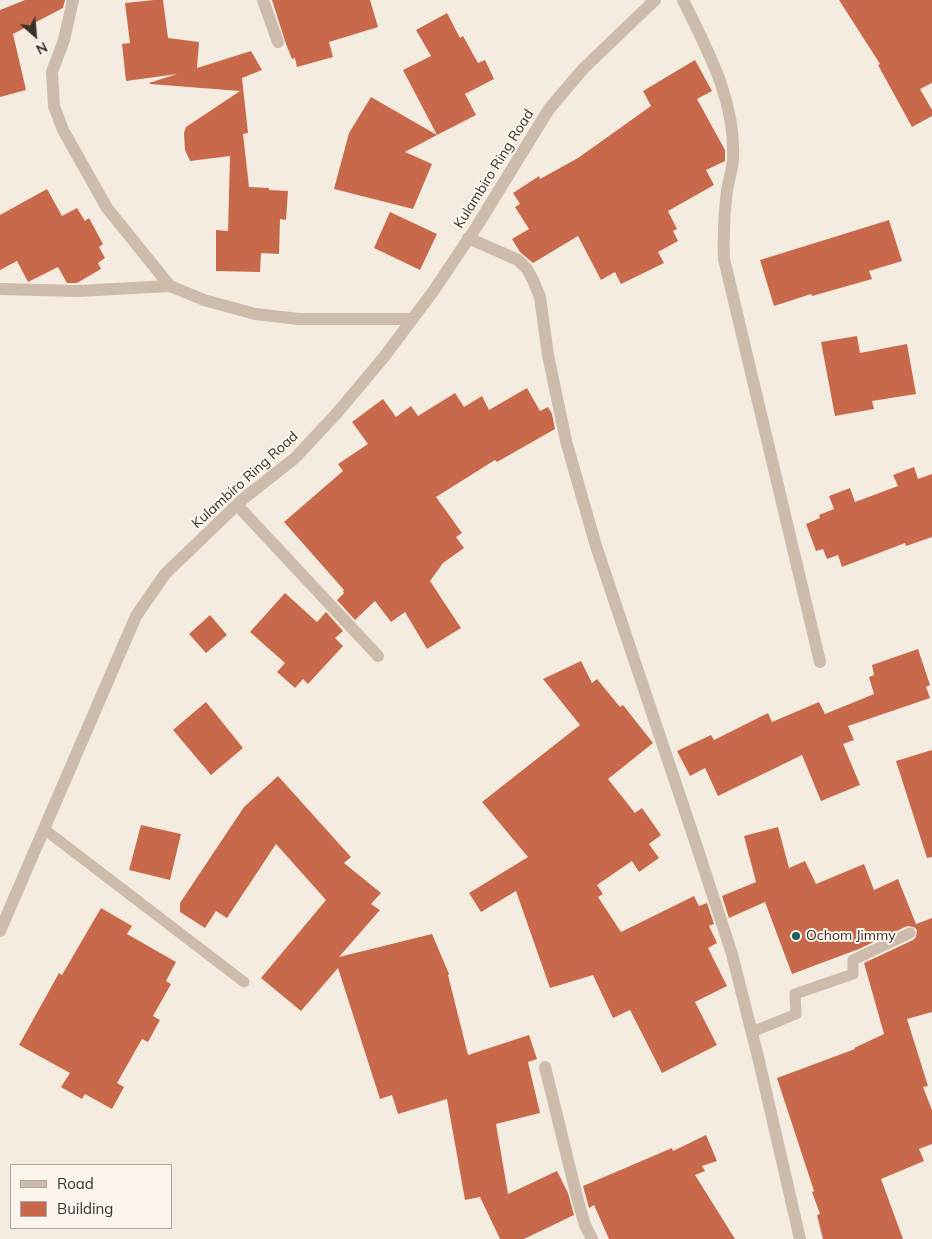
<!DOCTYPE html>
<style>
body{margin:0}
#map{position:relative;width:932px;height:1239px;overflow:hidden;background:#f4ebe1;font-family:Mulish,sans-serif}
canvas{display:block}
.legend{position:absolute;left:10px;top:1164px;width:162px;height:65px;box-sizing:border-box;background:#fbf5ee;border:1px solid #aea6a0;margin:0;padding:6px 9px;list-style:none;font-size:15px;color:#3b302b}
.legend li{display:flex;align-items:center;gap:10px;height:25px}
.legend b{width:25px;border:1px solid #aea6a0}
.north{position:absolute;left:10px;top:10px;width:50px;height:50px;-webkit-text-stroke:4px #fbf5ee;paint-order:stroke;rotate:153deg;font-size:14px;font-weight:700;line-height:20px;text-align:center;color:#3b302b}
.north::after{content:'';display:block;margin:auto;width:18px;height:22px;background:#3b302b;clip-path:polygon(50% 0,100% 100%,50% 72%,0 100%)}
</style>
<div id="map">
<canvas width="932" height="1239"></canvas>
<ul class="legend">
<li><b style="height:6px;background:#cdbbac"></b>Road</li>
<li><b style="height:14px;background:#c8694b"></b>Building</li>
</ul>
<div class="north">N</div>
</div>
<script>
const g = document.querySelector('canvas').getContext('2d');
g.lineJoin = 'round';
function fill(path, color) {
  g.fillStyle = color;
  g.fill(path, 'evenodd');
}
function strokePath(path, color, width, dash) {
  g.strokeStyle = color;
  g.lineWidth = width;
  g.lineCap = dash ? 'butt' : 'round';
  g.setLineDash(dash || []);
  g.stroke(path);
}
function drawText(font, color, halo, rows, align = 'center') {
  g.font = font + ' Mulish,sans-serif';
  g.lineWidth = 4;
  g.setLineDash([]);
  g.textBaseline = 'middle';
  g.strokeStyle = halo;
  g.fillStyle = color;
  for (const [text, x, y, turn = 0] of rows) {
    g.save();
    g.translate(x, y);
    g.rotate((+turn || 0) * Math.PI / 180);
    g.textAlign = isNaN(turn) ? turn : align;
    if (halo) g.strokeText(text, 0, 0);
    g.fillText(text, 0, 0);
    g.restore();
  }
}
fill(new Path2D(`
 M25 0H65L63 8 13 34 26 90 0 97V10Z
 M154 0H163L168 38 199 42 197 68 251 51 262 70 242 78 248 133 243 134 249 187 269 188V190L288 191 286 220 280 219 279 254 261 253 260 272 216 271V230L228 231 230 156 190 161 185 150 184 133 186 127 240 91 150 84 149 83 177 74 126 81 122 44 130 43 125 3Z
 M272 0H370L378 27 329 42 333 57 297 67 295 58 292 59 286 44Z
 M839 0H932V83L920 89 932 110V116L912 127 878 65 880 64Z
 M447 13 460 38 463 36 478 63 485 60 494 79 465 94 476 115 437 135 403 70 431 56 416 30Z
 M695 60 712 91 697 99 725 150V161L706 170 714 185 668 211 677 229 673 231 678 241 658 252 664 263 621 284 615 272 601 280 578 236 533 263 520 252 512 239 529 229 515 207 520 204 513 193 539 176 540 179 578 158 651 106 643 91Z
 M371 97 437 135 405 152 432 164 413 209 334 189 349 133Z
 M47 189 62 216 77 208 85 221 89 218 103 244 99 247 105 258 98 263 101 269 77 283H67L58 267 28 282 17 261 0 270V215Z
 M390 212 437 234 420 270 374 248Z
 M889 220 902 261 869 271 872 279 812 296 811 294 774 306 760 260Z
 M857 336 860 353 907 344 916 394 872 401 874 409 835 416 821 342Z
 M527 388 540 411 548 407 552 414 555 429 497 462 495 460 436 497 462 533 456 537 464 548 443 563 430 581 461 628 427 649 405 612 391 622 375 601 355 620 337 600 344 593 343 591 344 590 284 522 343 471 338 464 368 444 352 422 383 399 396 417 411 406 418 416 455 393 464 407 482 396 489 410Z
 M914 467 918 479 932 474V537L906 546 905 543 842 567 838 555 827 559 823 549 816 551 806 524 820 518 819 515 834 509 829 496 850 488 855 502 898 486 893 475Z
 M285 593 317 622 326 612 343 631 335 638 343 646 308 684 303 679 295 688 277 672 285 663 250 632Z
 M210 615 227 635 206 653 189 634Z
 M918 649 930 685 926 687 930 698 848 726 854 740 843 744 860 785 821 801 802 755 718 796 705 768 690 776 677 751 711 735 714 740 768 713 772 722 819 702 825 714 874 694 869 677 874 675 872 665Z
 M581 661 592 683 597 679 620 707 623 705 653 743 608 779 635 813 642 808 661 835 649 844 659 858 639 872 632 861 597 885 603 894 598 897 621 932 694 896 699 906 707 903 714 924 709 926 717 943 708 948 727 986 695 1002 717 1045 662 1073 630 1010 613 1018 593 975 550 988 516 891 481 912 469 893 528 857 482 802 580 725 543 679Z
 M206 702 243 748 211 775 173 730Z
 M932 750V857L927 858 896 761Z
 M278 776 351 857 344 863 381 893 371 904 380 910 339 957 432 934 449 974 448 975 468 1055 529 1035 537 1059 528 1062 540 1113 496 1124 508 1194 557 1171 568 1193 574 1215 524 1239H500L480 1197 465 1200 447 1099 398 1114 392 1095 380 1099 338 968 301 1011 261 978 326 900 276 844 227 918 216 911 205 928 180 912V903L244 807Z
 M141 825 181 834 170 880 129 870Z
 M778 827 789 868 805 861 816 884 864 864 874 890 898 879 916 924 932 918V1012L907 1019 928 1086 923 1087 932 1110V1144L919 1149 924 1161 881 1179 903 1239H823L817 1215 820 1214 812 1192 814 1191 777 1078 855 1049 854 1048 884 1034 864 963 913 940 916 937 917 930 914 927 907 926 859 949 792 974 765 902 729 918 722 896 756 882 744 836Z
 M101 908 132 926 127 934 176 962 166 981 171 984 153 1016 160 1020 148 1042 142 1039 117 1083 124 1087 112 1109 85 1094 82 1099 61 1087 70 1073 19 1045 59 973 62 975Z
 M706 1135 717 1161 702 1166 705 1171 695 1175 735 1239H609L594 1205 589 1208 583 1186 672 1148 673 1151Z`), '#c8694b');
strokePath(new Path2D(`
 M44 829 244 982
 M752 1032 796 1014 795 994 853 974V960L910 933`), '#cdbbac', 11);
strokePath(new Path2D(`
 M73 0 64 40 52 72 54 106 63 130 107 208 170 286 204 300 255 314 299 319H412
 M263 0 278 42
 M683 0C708 51 736 101 733 160 732 170 729 180 727 190 724 213 723 235 724 259L820 662
 M468 238 518 260 527 269 533 280 540 297 548 355 566 441 596 546 692 832 732 954 759 1061 800 1239
 M0 289 77 291 170 286
 M237 505 378 656
 M0 931 136 616 165 574 243 499 295 458 337 413 384 357 432 293 477 226 549 109 584 68 655 0
 M545 1067 578 1201 585 1225 592 1239`), '#cdbbac', 12);
for (const [x, y, r, color] of [
 [796,936,5,"#1f5a5e"]
]) {
  const dot = new Path2D();
  dot.arc(x, y, r, 0, 2 * Math.PI);
  g.fillStyle = color;
  g.fill(dot);
  strokePath(dot, '#fbf5ee', 2);
}
drawText('14px', '#3b302b', '#fbf5ee', [
 ["Kulambiro Ring Road",494,169,-58],
 ["Kulambiro Ring Road",245,480,-42]
]);
drawText('14px', '#3b302b', '#fbf5ee', [
 ["Ochom Jimmy",806,936]
], 'left');
</script>
